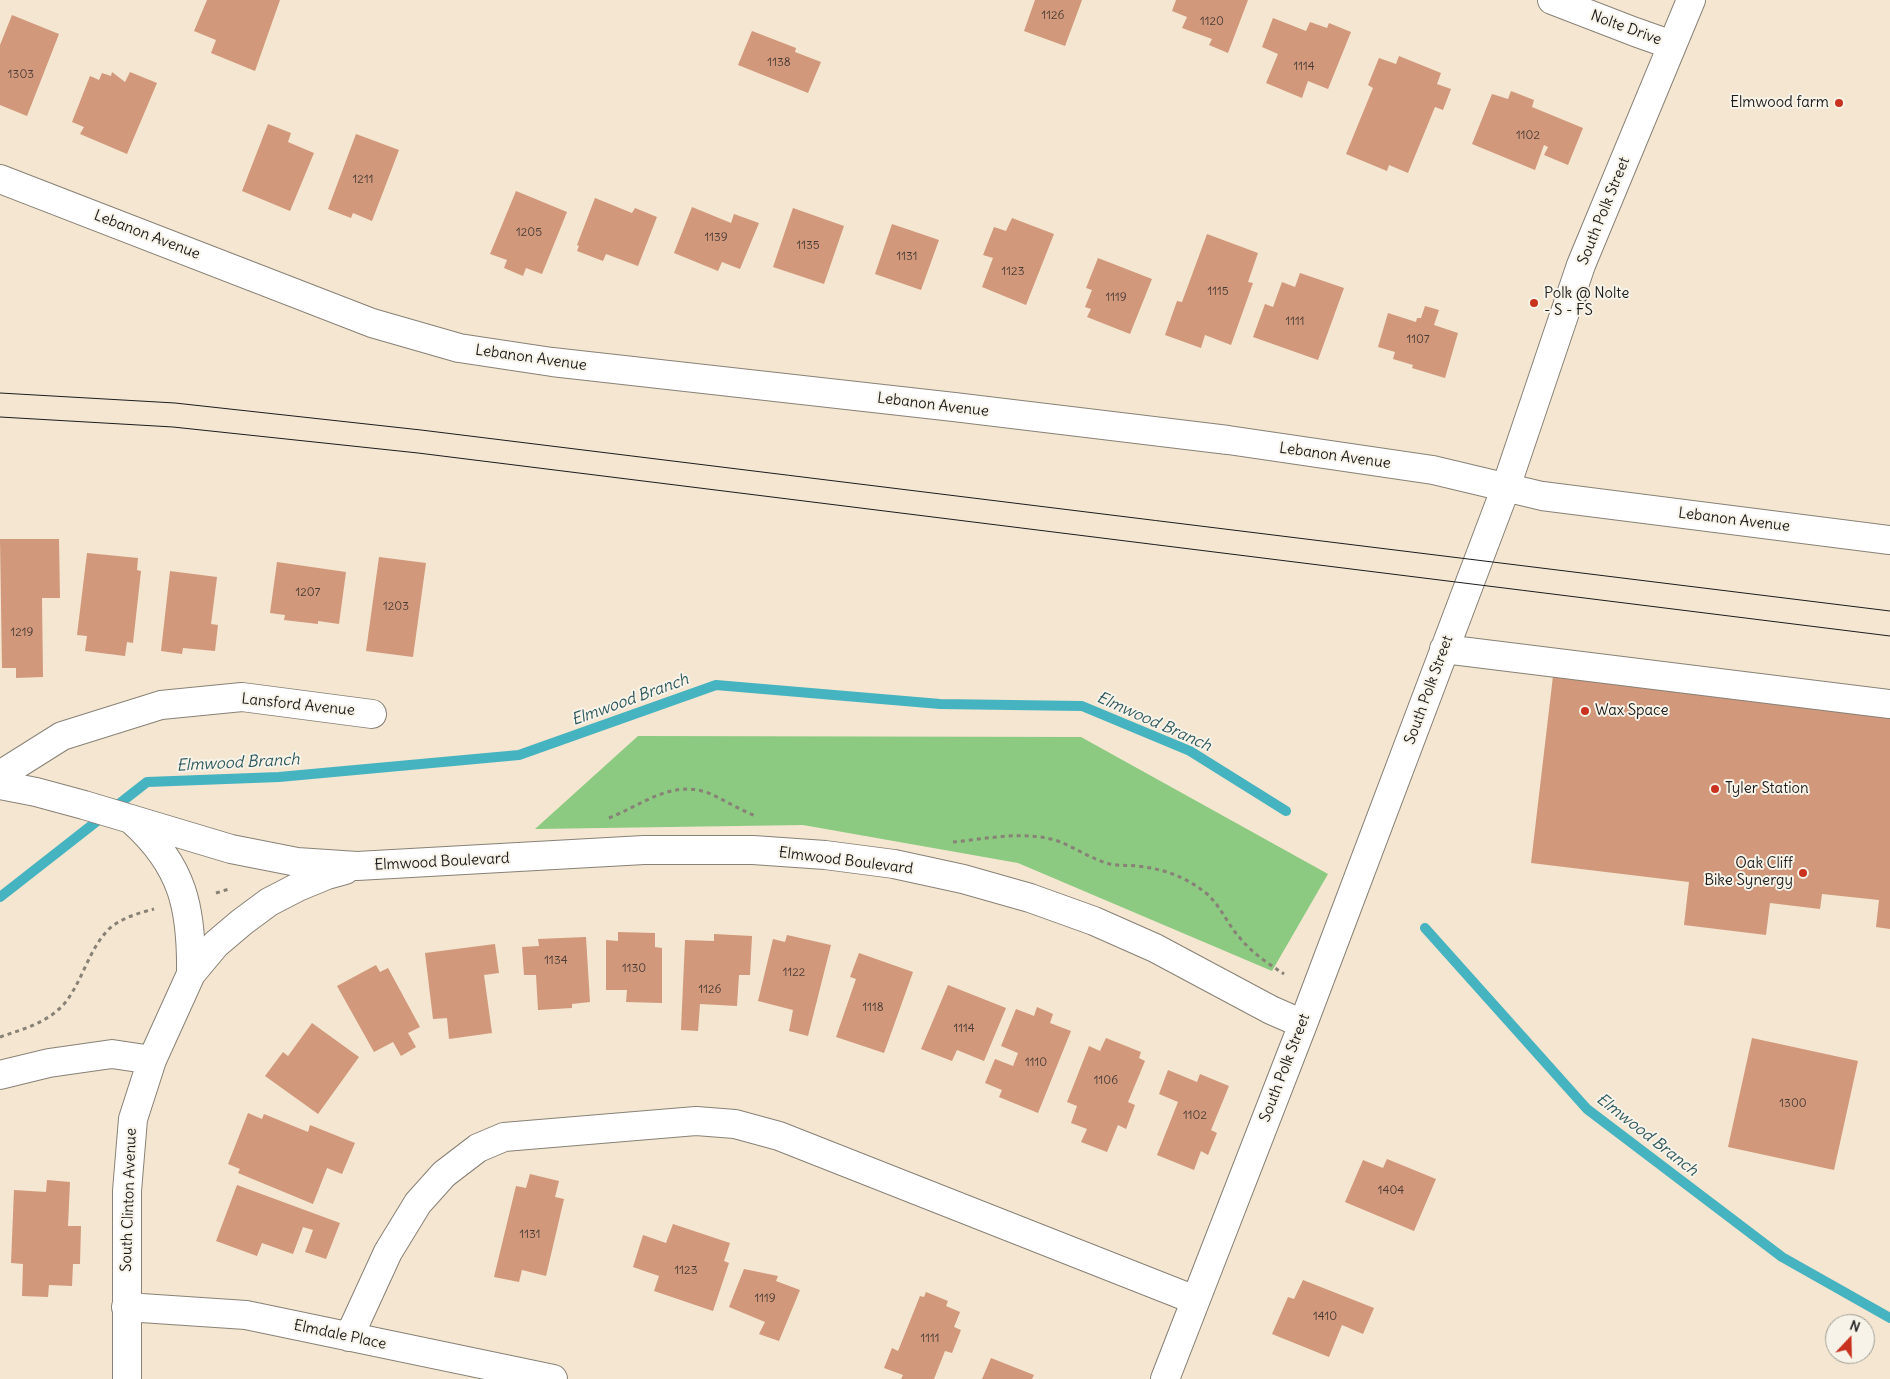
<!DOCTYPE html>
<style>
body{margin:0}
#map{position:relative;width:1890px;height:1379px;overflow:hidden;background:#f4e6d0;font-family:Delius,sans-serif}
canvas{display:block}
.north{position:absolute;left:1825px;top:1314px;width:50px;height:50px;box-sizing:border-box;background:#f7f3e8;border:1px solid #9f9d96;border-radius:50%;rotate:21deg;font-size:14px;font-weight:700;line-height:20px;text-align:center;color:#1c1c1c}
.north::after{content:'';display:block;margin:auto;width:18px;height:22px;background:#c8321e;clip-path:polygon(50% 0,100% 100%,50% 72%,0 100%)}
</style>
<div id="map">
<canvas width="1890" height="1379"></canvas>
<div class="north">N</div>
</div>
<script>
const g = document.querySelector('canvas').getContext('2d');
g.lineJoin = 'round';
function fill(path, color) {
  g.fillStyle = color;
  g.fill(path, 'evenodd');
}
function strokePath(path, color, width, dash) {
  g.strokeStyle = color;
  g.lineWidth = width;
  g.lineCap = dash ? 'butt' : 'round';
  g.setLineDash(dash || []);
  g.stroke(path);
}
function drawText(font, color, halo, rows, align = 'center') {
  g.font = font + ' Delius,sans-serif';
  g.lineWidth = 4;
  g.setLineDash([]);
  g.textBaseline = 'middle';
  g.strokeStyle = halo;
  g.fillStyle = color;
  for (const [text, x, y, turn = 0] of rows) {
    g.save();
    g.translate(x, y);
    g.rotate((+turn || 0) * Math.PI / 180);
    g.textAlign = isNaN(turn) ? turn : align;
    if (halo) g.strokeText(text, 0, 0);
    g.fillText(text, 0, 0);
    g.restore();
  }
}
fill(new Path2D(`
 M638 736 1081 737 1328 874 1272 971 1018 863 803 825 535 829Z`), '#8bca80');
strokePath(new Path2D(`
 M0 897 147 782 279 777 519 755 716 685 940 704 1082 706 1190 751 1286 811
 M1425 928 1587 1109 1782 1257 1890 1318`), '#45b3c0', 10);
fill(new Path2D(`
 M207 0H280L255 71 211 53 216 40 194 31Z
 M1035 0H1082L1065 46 1024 31Z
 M1176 0H1248L1228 53 1209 45 1212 39 1182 28 1187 17 1172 11Z
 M12 15 59 34 27 116 0 105V45Z
 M1273 18 1306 31 1310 22 1327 28 1329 23 1351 32 1328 89 1308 81 1302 98 1266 83 1278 54 1262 47Z
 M752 31 796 48 795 52 821 62 808 93 738 65Z
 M1399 56 1441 73 1437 84 1451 89 1443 110 1435 107 1408 173 1389 165 1387 171 1346 154 1373 88 1368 85 1379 58 1396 64Z
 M112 72 125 82 130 72 157 83 127 154 80 134 84 127 72 122 90 76 99 80 102 73 111 76Z
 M1511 91 1534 100 1532 107 1583 128 1568 165 1544 155 1548 147 1544 145 1535 170 1472 144 1492 94 1508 99Z
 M268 124 291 133 288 142 314 153 290 211 242 191Z
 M356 134 399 150 372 221 353 213 351 218 328 209Z
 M516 191 567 212 542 274 526 268 523 276 504 268 507 260 490 254Z
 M595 198 632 213 635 208 657 217 638 266 606 254 603 261 577 251 579 246 577 245Z
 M692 207 731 223 734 214 759 223 740 269 722 262 718 271 674 253Z
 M793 208 844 226 824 284 773 267Z
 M1012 218 1054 234 1026 305 982 287 993 258 983 255 994 227 1006 231Z
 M892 224 939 240 921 290 875 274Z
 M1207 234 1258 253 1248 282 1253 283 1231 345 1205 335 1201 348 1165 335 1177 301 1182 302Z
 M1098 258 1152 279 1130 334 1087 317 1091 309 1085 307 1092 290 1086 288Z
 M1300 273 1344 288 1318 360 1253 337 1265 304 1273 307 1282 282 1295 287Z
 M1425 306 1439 310 1434 325 1458 333 1445 378 1412 368 1413 365 1393 359 1395 352 1378 347 1388 313 1416 322 1417 318H1421Z
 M0 539H59L60 598H42L43 677 16 678V668H2Z
 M87 553 138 558 137 570 141 571 133 643 127 642 125 656 85 651 87 636 77 635Z
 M379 557 426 563 413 657 366 651Z
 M277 562 346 572 339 624 318 621V624L284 620 285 615 270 613Z
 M170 571 217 577 211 624 218 625 215 651 183 648 182 654 161 651Z
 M1553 676 1890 716V929L1876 927 1879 900 1822 894 1820 909 1770 903 1766 935 1684 925 1689 882 1531 863Z
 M618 932 655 933V947L662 948V1003L626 1002 627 990H606V940L618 941Z
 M714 934 752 936 750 975H739L737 1006 700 1004 698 1031 681 1030 685 940 714 941Z
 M787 935 831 945 808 1036 789 1031 793 1010 758 1001 773 939 785 942Z
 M586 937 590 1002 572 1004V1008L538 1010 536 975H524L522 947 539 946 538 939Z
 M495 944 499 973 484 975 492 1033 449 1039 447 1018 433 1019 425 953Z
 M859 953 913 972 884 1053 836 1037 856 979 850 977Z
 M376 965 380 972 388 968 420 1027 408 1033 416 1047 401 1056 393 1042 374 1052 337 986Z
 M948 985 1006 1008 984 1061 957 1050 952 1061 921 1049Z
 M1037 1007 1053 1014 1050 1023 1071 1031 1038 1113 999 1097 1002 1090 985 1083 995 1059 1013 1066 1018 1053 1001 1046 1016 1009 1034 1016Z
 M312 1023 359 1057 318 1114 265 1076 283 1052 288 1056Z
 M1106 1038 1141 1052 1139 1058 1145 1061 1128 1102 1135 1105 1126 1129 1118 1125 1107 1152 1081 1142 1087 1129 1071 1123 1077 1106 1067 1102 1089 1046 1100 1051Z
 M1752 1038 1858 1061 1834 1170 1728 1147Z
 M1168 1070 1197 1082 1200 1074 1229 1086 1211 1130 1217 1133 1208 1155 1201 1151 1194 1170 1157 1155 1178 1102 1159 1094Z
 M248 1113 262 1119 264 1114 308 1132 310 1125 355 1143 342 1174 327 1168 313 1204 238 1173 240 1169 228 1164Z
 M1387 1159 1436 1179 1414 1231 1345 1202 1363 1160 1383 1168Z
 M530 1174 559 1181 555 1197 564 1199 546 1276 522 1270 519 1282 494 1277 516 1186 526 1188Z
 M47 1180 70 1182 68 1226H81L80 1264H73L72 1286 49 1285 48 1297 22 1296 23 1264 11 1263 14 1190 46 1192Z
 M237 1185 340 1223 326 1259 305 1252 313 1230 303 1227 293 1254 262 1243 257 1256 216 1241Z
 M673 1224 730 1243 724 1261 729 1263 713 1311 654 1291 659 1276 633 1267 643 1235 666 1243Z
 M744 1269 778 1276 776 1281 800 1290 779 1341 759 1334 765 1322 729 1307Z
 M1303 1280 1374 1308 1363 1334 1342 1325 1329 1357 1272 1334 1288 1297 1294 1299Z
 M926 1292 948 1301 946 1306 960 1312 954 1327 961 1330 952 1353 945 1351 934 1379H901L903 1375 884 1368 892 1348 898 1351 920 1296 924 1297Z
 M991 1358 1034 1375 1032 1379H982Z`), '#d1987b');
const minor = new Path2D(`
 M1552 0 1635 32 1672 45
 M0 179 372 323 459 348 552 362 954 407 1228 440 1433 470 1542 496 1890 540
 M1444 649 1890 704
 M0 775 62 736 161 705 242 697 372 714
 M0 785 36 792 84 805 231 849 297 862 357 866 644 850H753L825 855 894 864 963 879 1030 898 1094 921 1155 948 1271 1010 1303 1024
 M133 821C183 866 192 908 191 974
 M0 1075 49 1063 112 1054 152 1060
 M126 1307 246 1315 553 1379
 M349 1337 388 1252 418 1203 444 1174 478 1148 504 1137 696 1121 735 1124 779 1136 1195 1300
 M127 1379V1191L133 1119 152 1060 191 974 216 944 242 922 269 902 298 887 327 875 345 870
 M1165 1379 1303 1024 1506 487 1581 265 1691 0`);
strokePath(minor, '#888176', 30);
strokePath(new Path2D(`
 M609 818C642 805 673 778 711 794 726 801 740 810 756 816
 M953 842C987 839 1024 830 1058 841 1076 848 1091 859 1110 864 1119 866 1128 865 1137 866 1164 869 1184 876 1206 893 1221 906 1227 924 1240 938 1252 953 1269 964 1284 974
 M216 893 229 889
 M0 1037C23 1029 47 1023 64 1004 83 981 88 950 109 929 121 918 139 913 154 909`), '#888176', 3, [4, 4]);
strokePath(minor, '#fff', 28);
strokePath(new Path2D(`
 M0 393 175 403 421 430 1890 611
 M0 417 173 427 418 453 1890 636`), '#1c1c1c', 1);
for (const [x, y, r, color] of [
 [1839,103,5,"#c8321e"],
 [1534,303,5,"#c8321e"],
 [1585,711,5,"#c8321e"],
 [1715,789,5,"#c8321e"],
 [1803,873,5,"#c8321e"]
]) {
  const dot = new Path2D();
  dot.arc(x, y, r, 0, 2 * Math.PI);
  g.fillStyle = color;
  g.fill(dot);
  strokePath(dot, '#f7f3e8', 2);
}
drawText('12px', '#493b34', null, [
 ["1126",1053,16],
 ["1120",1212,22],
 ["1138",779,63],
 ["1114",1304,67],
 ["1303",21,75],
 ["1102",1528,136],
 ["1211",363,180],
 ["1205",529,233],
 ["1139",716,238],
 ["1135",808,246],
 ["1131",907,257],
 ["1123",1013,272],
 ["1115",1218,292],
 ["1119",1116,298],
 ["1111",1295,322],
 ["1107",1418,340],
 ["1207",308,593],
 ["1203",396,607],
 ["1219",22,633],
 ["1134",556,961],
 ["1130",634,969],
 ["1122",794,973],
 ["1126",710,990],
 ["1118",873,1008],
 ["1114",964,1029],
 ["1110",1036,1063],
 ["1106",1106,1081],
 ["1300",1793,1104],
 ["1102",1195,1116],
 ["1404",1391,1191],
 ["1131",530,1235],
 ["1123",686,1271],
 ["1119",765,1299],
 ["1410",1325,1317],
 ["1111",930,1339]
]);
drawText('15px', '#1c1c1c', '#f7f3e8', [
 ["Nolte Drive",1626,28,20],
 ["South Polk Street",1604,211,-68],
 ["Lebanon Avenue",147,235,21],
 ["Lebanon Avenue",531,358,8],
 ["Lebanon Avenue",933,405,7],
 ["Lebanon Avenue",1335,456,8],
 ["Lebanon Avenue",1734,520,7],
 ["South Polk Street",1429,690,-70],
 ["Lansford Avenue",298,705,6],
 ["Elmwood Boulevard",846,861,7],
 ["Elmwood Boulevard",442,862,-3],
 ["South Polk Street",1285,1068,-69],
 ["South Clinton Avenue",129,1200,-88],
 ["Elmdale Place",340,1335,12]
]);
drawText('15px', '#1c1c1c', '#f7f3e8', [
 ["Elmwood farm",1829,103,"right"],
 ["Polk @ Nolte",1544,294],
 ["- S - FS",1544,311],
 ["Wax Space",1595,711],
 ["Tyler Station",1725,789],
 ["Oak Cliff",1793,864,"right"],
 ["Bike Synergy",1793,881,"right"]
], 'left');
drawText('italic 16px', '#2c585e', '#f7f3e8', [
 ["Elmwood Branch",630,700,-20],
 ["Elmwood Branch",1154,722,24],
 ["Elmwood Branch",238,763,-3],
 ["Elmwood Branch",1647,1135,38]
]);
</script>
